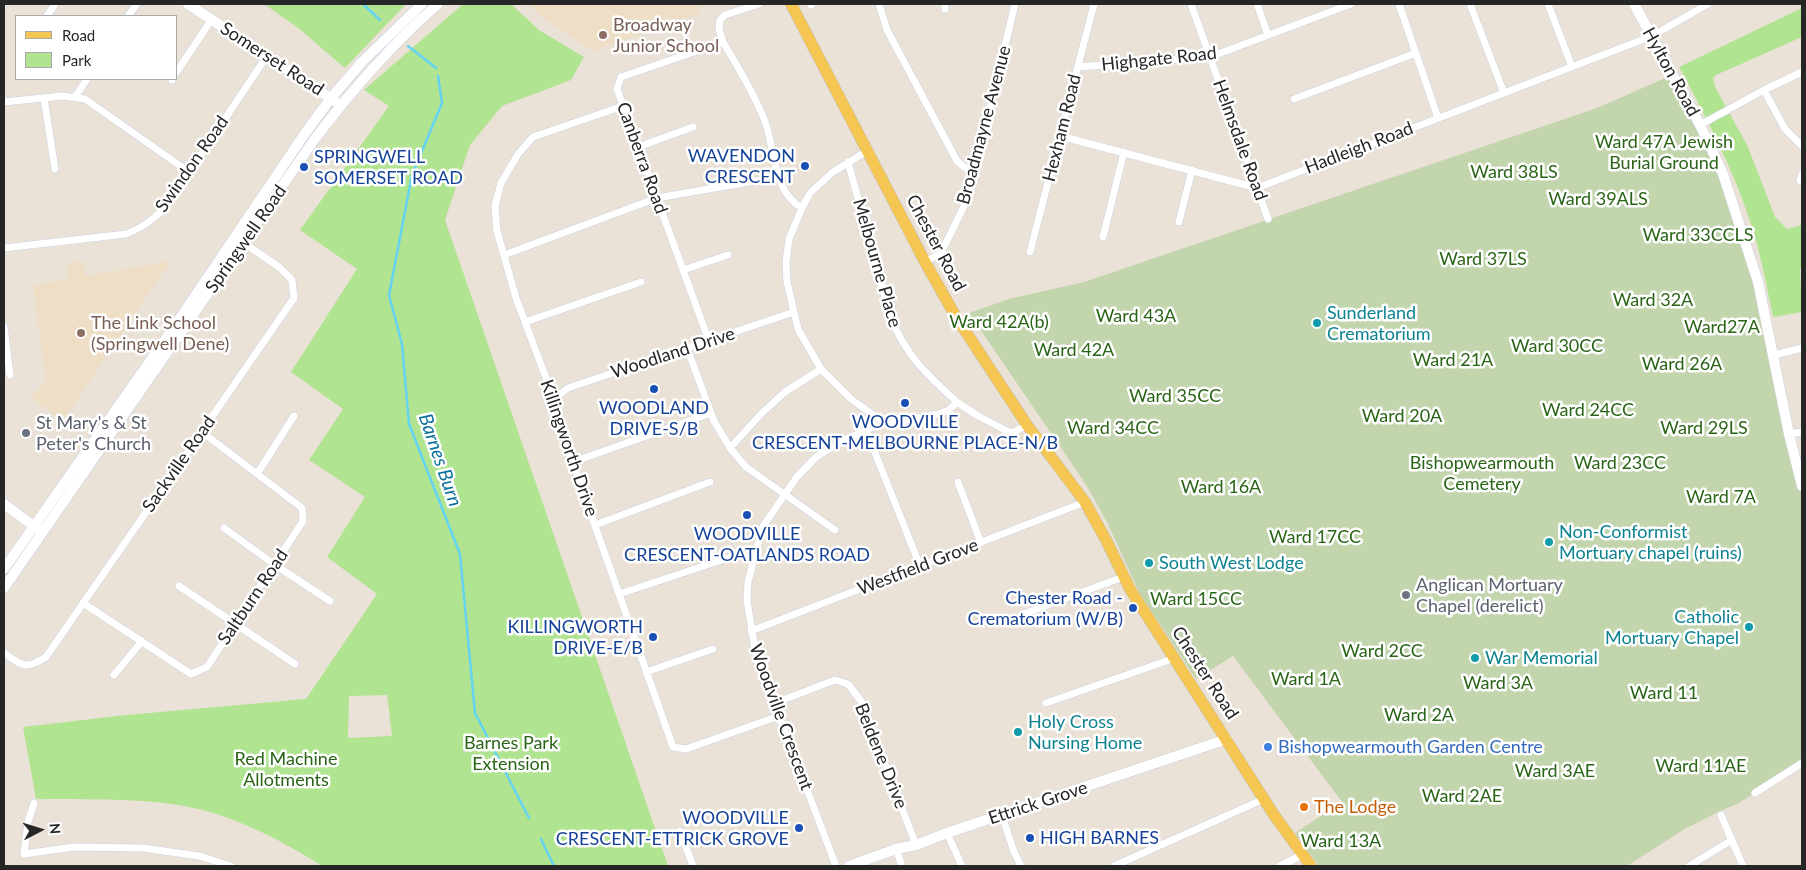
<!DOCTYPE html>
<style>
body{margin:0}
#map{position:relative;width:1806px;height:870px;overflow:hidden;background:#eae1d7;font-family:Lato,sans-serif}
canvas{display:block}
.frame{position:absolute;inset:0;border:5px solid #262626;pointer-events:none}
.legend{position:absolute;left:15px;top:15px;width:162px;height:65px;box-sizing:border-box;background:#fff;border:1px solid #a8a8a8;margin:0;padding:6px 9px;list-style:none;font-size:15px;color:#262626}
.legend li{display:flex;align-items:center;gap:10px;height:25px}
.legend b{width:25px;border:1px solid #a8a8a8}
.north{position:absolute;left:15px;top:805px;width:50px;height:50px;-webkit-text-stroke:4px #fff;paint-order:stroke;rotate:85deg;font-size:14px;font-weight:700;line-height:20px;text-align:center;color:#262626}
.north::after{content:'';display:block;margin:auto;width:18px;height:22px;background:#262626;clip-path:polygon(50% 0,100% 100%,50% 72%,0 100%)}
</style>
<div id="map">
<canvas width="1806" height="870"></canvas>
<div class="frame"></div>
<ul class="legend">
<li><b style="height:6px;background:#f5c651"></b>Road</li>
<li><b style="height:14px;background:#b1e490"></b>Park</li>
</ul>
<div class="north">N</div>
</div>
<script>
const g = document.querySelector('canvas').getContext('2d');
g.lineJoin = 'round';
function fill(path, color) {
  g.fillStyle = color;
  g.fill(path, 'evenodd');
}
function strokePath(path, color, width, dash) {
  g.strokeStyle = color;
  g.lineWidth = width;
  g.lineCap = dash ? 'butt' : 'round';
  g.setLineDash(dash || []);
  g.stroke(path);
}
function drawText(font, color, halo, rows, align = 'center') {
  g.font = font + ' Lato,sans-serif';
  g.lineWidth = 5;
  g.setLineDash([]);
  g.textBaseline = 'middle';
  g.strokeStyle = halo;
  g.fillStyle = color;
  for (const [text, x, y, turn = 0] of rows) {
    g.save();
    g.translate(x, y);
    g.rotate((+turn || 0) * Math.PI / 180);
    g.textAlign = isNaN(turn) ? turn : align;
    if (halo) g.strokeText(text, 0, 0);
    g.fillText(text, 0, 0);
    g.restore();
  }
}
fill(new Path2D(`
 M530 4H698L700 13 592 51 544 19Z
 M83 261 85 276 171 261 62 422 31 397 46 381 33 285 69 279 67 264Z`), '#eddec5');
fill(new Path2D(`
 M264 4H406L345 68 297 27Z
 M463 4H511L539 30 584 57 571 80 502 106 470 145 445 220 668 866H322C284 842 243 820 199 809 146 797 89 800 36 799L23 727 126 715 306 699 377 594 327 557 365 497 309 460 343 409 291 372 357 269 300 230 389 106 364 90ZM387 695 392 736 348 738 349 696Z
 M1802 8V37L1716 75 1713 78 1715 87 1748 147 1775 217 1787 229 1802 225V267L1800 269 1802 312 1773 317C1767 287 1761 256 1752 227 1734 171 1707 118 1679 67Z`), '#b1e490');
fill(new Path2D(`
 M1672 75 1700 125 1748 250 1802 483V763L1739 803 1718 812 1683 830 1627 866H1319L1295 833 1342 802 1233 656 1196 679 1139 592 1107 522 1087 486 969 313 1009 299 1084 282 1597 108Z`), '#c3d5ad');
strokePath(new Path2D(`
 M363 4 380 20
 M408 46 436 68
 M438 76 442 103 412 175 389 295 402 344 409 424 460 554 475 713 529 818
 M541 839 554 866`), '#64d4f2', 2.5);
const street = new Path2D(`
 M759 4 725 15 720 20 719 29 723 42C737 65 751 89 762 114 777 145 769 188 802 208
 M811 4V5
 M879 4 887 30 957 161 964 167 975 172
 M945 4V9
 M1191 4 1268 219
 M1257 4 1268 35
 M1399 4 1438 118
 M1470 4 1504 93
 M1548 4 1572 67
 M47 16 55 4
 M128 16 137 4
 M1078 67 1210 57 1351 4
 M176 73 212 19
 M172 80V79
 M1764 90 1785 129 1802 146
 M75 97 87 79
 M44 98 55 169
 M1294 99 1416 53
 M4 102 62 96 85 99 189 172
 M623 106 533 137 518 154 501 183 495 206 497 231 516 298 554 399 557 418 673 747 686 749 779 716
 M1700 125 1764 90 1802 72
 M1060 136 1257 188 1652 36 1708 4
 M638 147 693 127
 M867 151 833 172 810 193 802 208 789 239 786 262 787 282 798 329 821 369 851 399 886 424
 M848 162 890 315C905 355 927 375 957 402
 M1800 181 1802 174
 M1179 222 1192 170
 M1103 237 1124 152
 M4 248 126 234C147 226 159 215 172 198L267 56
 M1030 252 1094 4
 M504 255 657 198 778 177
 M925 262 941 253 969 196 1015 4
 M683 270 728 255
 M525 322 641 282
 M4 327 10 375
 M709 341 617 89 621 77 723 42
 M687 348 714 421 730 448 746 467 835 530
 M1774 355 1802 348
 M554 399 568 388 794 312
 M866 430 920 566
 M1789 434 1802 432
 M730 448 761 414 785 392 821 369
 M573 462 711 413
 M257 474 294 416
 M958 482 981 543
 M595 525 710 482
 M224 528 275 565 330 601
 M179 586 295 664
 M619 594 755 549
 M83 603 191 674 207 667 303 521 302 508 202 432
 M1021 615 1123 577
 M751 631 1085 502
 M4 653C23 666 25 670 46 657L294 298 292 280 279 267 241 241
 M646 672 713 649
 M114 675 142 641
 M775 703 835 680 848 684 861 701 916 845
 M1046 703 1175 658
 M1755 793 1802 763
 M34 803 28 822 24 854 74 847 143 848 199 856 231 866
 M1002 815 1014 852 1021 866
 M1721 815 1743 866
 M680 831 693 866
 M947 833 962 866
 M896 849 902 866
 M836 866 756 655 747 601 748 582 762 528 796 478 816 457 842 441 878 425 939 414 949 410 957 402 978 416 1009 432H1014L1027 425
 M1114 866 1264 799
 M1280 866 1302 855
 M1689 866 1732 840`);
const secondary = new Path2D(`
 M188 4 335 101
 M1634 4 1700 125 1723 174 1758 282 1789 434 1802 486
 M4 504 39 530
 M4 569 174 327 306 132 331 98 362 62 422 4
 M4 588 314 140C353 89 390 46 438 4
 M849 866 896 849 916 845 947 833 1227 739`);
const primary = new Path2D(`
 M791 4 925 262 956 317 1027 425 1085 502 1106 540 1130 589 1274 815 1311 866`);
strokePath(street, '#ccd1e1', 8);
strokePath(secondary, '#ccd1e1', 11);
strokePath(primary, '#c2c2c2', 12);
strokePath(street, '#fff', 7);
strokePath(secondary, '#fff', 10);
strokePath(primary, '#f5c651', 11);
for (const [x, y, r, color] of [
 [603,35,5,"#8d6e63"],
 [805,166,5,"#1a4fb4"],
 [304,167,5,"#1a4fb4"],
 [1317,323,5,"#0f9aa8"],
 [81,333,5,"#8d6e63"],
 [654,389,5,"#1a4fb4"],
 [905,403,5,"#1a4fb4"],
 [26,433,5,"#6b7280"],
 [747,515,5,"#1a4fb4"],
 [1549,542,5,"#0f9aa8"],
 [1149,563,5,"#0f9aa8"],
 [1406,595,5,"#6b7280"],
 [1133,608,5,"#1a4fb4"],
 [1749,627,5,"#0f9aa8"],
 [653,637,5,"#1a4fb4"],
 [1475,658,5,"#0f9aa8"],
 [1018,732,5,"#0f9aa8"],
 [1268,747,5,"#3f7fe0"],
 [1304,807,5,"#e8710a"],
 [799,828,5,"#1a4fb4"],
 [1030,838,5,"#1a4fb4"]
]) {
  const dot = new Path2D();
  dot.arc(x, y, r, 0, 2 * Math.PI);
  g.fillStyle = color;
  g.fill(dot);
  strokePath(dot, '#fff', 2);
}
drawText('18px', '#785e54', '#fff', [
 ["Broadway",613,25],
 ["Junior School",613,46],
 ["The Link School",91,323],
 ["(Springwell Dene)",91,344]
], 'left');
drawText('18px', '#262626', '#fff', [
 ["Somerset Road",272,59,33],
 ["Highgate Road",1159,59,-6],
 ["Hylton Road",1671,72,61],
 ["Broadmayne Avenue",984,125,-75],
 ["Hexham Road",1062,128,-76],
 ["Helmsdale Road",1240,140,70],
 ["Hadleigh Road",1359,148,-21],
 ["Canberra Road",642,158,70],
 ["Swindon Road",192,164,-55],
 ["Springwell Road",246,239,-55],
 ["Chester Road",936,243,62],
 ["Melbourne Place",877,263,74],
 ["Woodland Drive",673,353,-18],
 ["Killingworth Drive",569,448,71],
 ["Sackville Road",179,464,-55],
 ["Westfield Grove",918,567,-21],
 ["Saltburn Road",253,597,-56],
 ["Chester Road",1205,673,57],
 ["Woodville Crescent",781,717,70],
 ["Beldene Drive",881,756,68],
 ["Ettrick Grove",1038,803,-18]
]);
drawText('18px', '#2a6416', '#fff', [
 ["Ward 47A Jewish",1664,142],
 ["Burial Ground",1664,163],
 ["Ward 38LS",1514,172],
 ["Ward 39ALS",1598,199],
 ["Ward 33CCLS",1698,235],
 ["Ward 37LS",1483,259],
 ["Ward 32A",1653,300],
 ["Ward 43A",1136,316],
 ["Ward 42A(b)",999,322],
 ["Ward27A",1722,327],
 ["Ward 30CC",1557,346],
 ["Ward 42A",1074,350],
 ["Ward 21A",1453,360],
 ["Ward 26A",1682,364],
 ["Ward 35CC",1175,396],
 ["Ward 24CC",1588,410],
 ["Ward 20A",1402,416],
 ["Ward 34CC",1113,428],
 ["Ward 29LS",1704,428],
 ["Bishopwearmouth",1482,463],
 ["Cemetery",1482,484],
 ["Ward 23CC",1620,463],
 ["Ward 16A",1221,487],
 ["Ward 7A",1721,497],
 ["Ward 17CC",1315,537],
 ["Ward 15CC",1196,599],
 ["Ward 2CC",1382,651],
 ["Ward 1A",1306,679],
 ["Ward 3A",1498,683],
 ["Ward 11",1664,693],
 ["Ward 2A",1419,715],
 ["Barnes Park",511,743],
 ["Extension",511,764],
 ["Red Machine",286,759],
 ["Allotments",286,780],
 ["Ward 11AE",1701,766],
 ["Ward 3AE",1555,771],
 ["Ward 2AE",1462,796],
 ["Ward 13A",1341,841]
]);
drawText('18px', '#164399', '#fff', [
 ["WAVENDON",795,156],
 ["CRESCENT",795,177],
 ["SPRINGWELL",314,157,"left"],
 ["SOMERSET ROAD",314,178,"left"],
 ["WOODLAND",654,408,"center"],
 ["DRIVE-S/B",654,429,"center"],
 ["WOODVILLE",905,422,"center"],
 ["CRESCENT-MELBOURNE PLACE-N/B",905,443,"center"],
 ["WOODVILLE",747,534,"center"],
 ["CRESCENT-OATLANDS ROAD",747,555,"center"],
 ["Chester Road -",1123,598],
 ["Crematorium (W/B)",1123,619],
 ["KILLINGWORTH",643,627],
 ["DRIVE-E/B",643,648],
 ["WOODVILLE",789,818],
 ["CRESCENT-ETTRICK GROVE",789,839],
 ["HIGH BARNES",1040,838,"left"]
], 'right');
drawText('18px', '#0d838f', '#fff', [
 ["Sunderland",1327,313],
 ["Crematorium",1327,334],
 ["Non-Conformist",1559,532],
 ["Mortuary chapel (ruins)",1559,553],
 ["South West Lodge",1159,563],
 ["Catholic",1739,617,"right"],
 ["Mortuary Chapel",1739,638,"right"],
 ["War Memorial",1485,658],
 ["Holy Cross",1028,722],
 ["Nursing Home",1028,743]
], 'left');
drawText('18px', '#5b616d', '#fff', [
 ["St Mary's & St",36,423],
 ["Peter's Church",36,444],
 ["Anglican Mortuary",1416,585],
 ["Chapel (derelict)",1416,606]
], 'left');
drawText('18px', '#366cbe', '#fff', [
 ["Bishopwearmouth Garden Centre",1278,747]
], 'left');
drawText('18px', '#c56008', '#fff', [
 ["The Lodge",1314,807]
], 'left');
drawText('italic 19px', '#096f98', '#fff', [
 ["Barnes Burn",440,460,71]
]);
</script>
